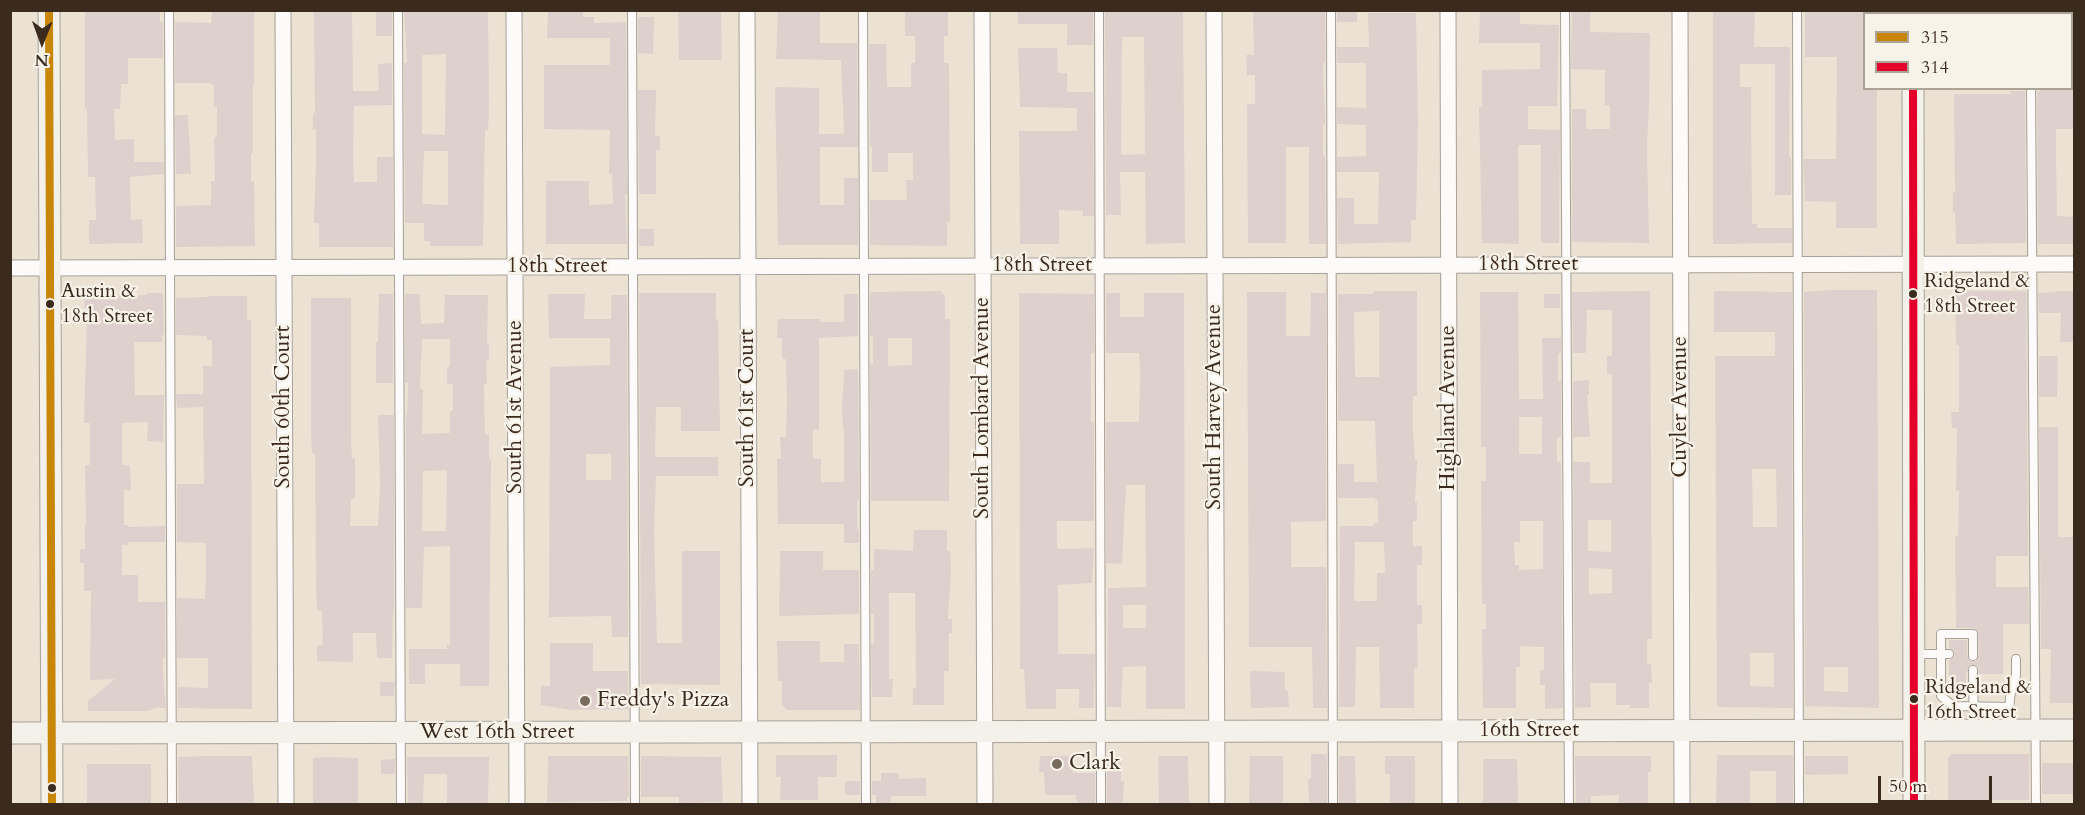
<!DOCTYPE html>
<style>
body{margin:0}
#map{position:relative;width:2085px;height:815px;overflow:hidden;background:#ebe2d4;font-family:Cardo,serif}
canvas{display:block}
.frame{position:absolute;inset:0;border:12px solid #3b2a1e;pointer-events:none}
.legend{position:absolute;left:1863px;top:12px;width:210px;height:78px;box-sizing:border-box;background:#f7f3e8;border:2px solid #aca397;margin:0;padding:8px 10px;list-style:none;font-size:18px;color:#3b2a1e}
.legend li{display:flex;align-items:center;gap:12px;height:30px}
.legend b{width:30px;border:2px solid #aca397}
.north{position:absolute;left:12px;top:12px;width:60px;height:60px;-webkit-text-stroke:4px #f7f3e8;paint-order:stroke;rotate:181deg;font-size:16px;font-weight:700;line-height:24px;text-align:center;color:#3b2a1e}
.north::after{content:'';display:block;margin:auto;width:21px;height:27px;background:#3b2a1e;clip-path:polygon(50% 0,100% 100%,50% 72%,0 100%)}
.scale{position:absolute;left:1878px;top:776px;width:114px;height:27px;box-sizing:border-box;border:3px solid #3b2a1e;border-top:0;padding-left:8px;font-size:18px;line-height:21px;white-space:nowrap;color:#3b2a1e;-webkit-text-stroke:4px #f7f3e8;paint-order:stroke}
</style>
<div id="map">
<canvas width="2085" height="815"></canvas>
<div class="frame"></div>
<ul class="legend">
<li><b style="height:8px;background:#c88708"></b>315</li>
<li><b style="height:8px;background:#e4002b"></b>314</li>
</ul>
<div class="north">N</div>
<div class="scale">50 m</div>
</div>
<script>
const g = document.querySelector('canvas').getContext('2d');
g.lineJoin = 'round';
function fill(path, color) {
  g.fillStyle = color;
  g.fill(path, 'evenodd');
}
function strokePath(path, color, width, dash) {
  g.strokeStyle = color;
  g.lineWidth = width;
  g.lineCap = dash ? 'butt' : 'round';
  g.setLineDash(dash || []);
  g.stroke(path);
}
function drawText(font, color, halo, rows, align = 'center') {
  g.font = font + ' Cardo,serif';
  g.lineWidth = 4.5;
  g.setLineDash([]);
  g.textBaseline = 'middle';
  g.strokeStyle = halo;
  g.fillStyle = color;
  for (const [text, x, y, turn = 0] of rows) {
    g.save();
    g.translate(x, y);
    g.rotate((+turn || 0) * Math.PI / 180);
    g.textAlign = isNaN(turn) ? turn : align;
    if (halo) g.strokeText(text, 0, 0);
    g.fillText(text, 0, 0);
    g.restore();
  }
}
fill(new Path2D(`
 M85 10H160V22H163V58H128V84H121L120 109H114L115 140 134 139V162H164V174L130 177 131 220 142 219 143 243 89 244V220H96L95 177H88L87 109H85Z
 M212 10H254V85H253V153H251V181H254L255 246 176 247V206L211 205V181H215L214 137H217V107H214V85H211V83H175V22L211 23Z
 M314 10H352L353 91H379L378 64 392 63V105L354 106 353 153 354 182H377V157H393V247H319V223H314L316 161V129H313V113H315Z
 M376 10H392V36H376Z
 M404 10H488L489 107 488 130H485L483 246H430V241H424V223H405L404 63H407ZM446 54 445 135 422 134V55ZM424 151H448V205L422 204Z
 M548 10H583V17H594V23L626 22 627 194H625L627 244H546V181H589V205L613 204 612 174H609L610 130 544 129V65H610V38H547Z
 M678 10H721L722 60H679Z
 M778 10H820V43H857L858 147H820V205H844V178H858V245H778L775 87 819 88V134H843L844 132 841 60 776 59Z
 M905 10H948V36H944V63H949L950 222H947V246L870 245V200H907L906 180H913V153H888V172H872V147H870L869 44H886L887 87H911V63H915V36H905Z
 M1018 10H1093V45H1067V24H1018Z
 M1105 10H1183L1185 243 1146 244 1145 172H1120L1121 215H1106ZM1122 37H1144L1145 154 1122 155 1121 151Z
 M1253 10H1325V63H1323L1325 124H1323V155L1325 157 1326 244H1309V147H1286V243H1248L1247 104H1255V75H1247L1246 55H1254Z
 M1337 10H1357V22H1337Z
 M1480 10H1520V24L1559 25 1557 106H1528V129L1560 130 1559 243H1541V145H1518L1519 244 1482 243 1479 107H1482V70L1540 69V43H1479Z
 M1572 10H1590V32L1650 33 1649 106 1647 147 1649 243 1572 242V109H1586V129H1610V105H1605V70L1571 69Z
 M1713 10H1755L1754 47H1790L1789 156 1791 159V195H1775V64H1740V87H1751L1752 224H1757V228H1792V243L1713 244Z
 M1805 10H1864V88H1877V228H1836V202L1805 201 1803 159H1836L1837 57H1805Z
 M1368 13H1416L1418 124 1416 220H1411V242L1338 244 1337 198H1354V224H1378L1379 172H1337V157L1366 156V125L1337 124V107L1366 108V63H1337V47H1369Z
 M638 17H654L653 54 638 53Z
 M1018 48H1057L1058 73H1067V92H1093L1094 216H1083V211L1059 210V244H1020L1019 131H1077V108L1020 107Z
 M2040 88H2074V129H2056V157L2057 216 2074 217V244H2038L2037 91H2040Z
 M638 90H656L655 136H660V150H656V194H639Z
 M2011 91H2025L2026 243 1956 244 1955 212H1953V192H1955L1954 94H2011Z
 M175 115H188L191 174H176Z
 M639 229H654V246H639Z
 M1832 290H1877L1879 708 1805 706 1804 292ZM1824 667H1848V692L1824 691Z
 M940 291 945 296V319H950L949 501H871L870 364H873V336H870V294L871 292ZM888 338H912V365L888 366Z
 M1373 291H1417V396H1413V433L1415 460H1417L1415 502H1417V521H1413V546H1422V565H1417V605H1422V624H1417L1418 668H1414V708H1380L1379 647H1356L1355 707H1339L1340 526H1374V523H1378V500H1375V498H1338V464H1354V482H1377L1375 421H1338V294H1373ZM1379 311V377H1355L1354 312ZM1355 542H1384L1385 573H1377V601H1354Z
 M1650 291 1652 639H1647V664H1651L1652 683H1649V708H1630V705H1616V683H1590L1591 707 1575 708 1573 462H1590V483H1612V374H1607V356H1612V310H1587L1586 353H1573L1572 292ZM1588 520H1611V552L1588 551ZM1589 568 1612 569V593L1589 594Z
 M1714 291 1792 292 1793 708 1717 707 1715 356H1775V332H1714ZM1752 469H1776L1777 527H1753ZM1750 653H1774V687L1750 686Z
 M1955 291H2026L2028 556H1996V587H2028L2029 624H2003V674H1979L1978 666 1970 665 1966 674V694L1949 693V660L1955 655 1954 651 1949 648V640H1967V657L1971 661H1976L1979 656 1978 631 1973 628H1956L1955 536H1958L1959 491H1956L1957 428H1952L1951 412H1959V345H1956Z
 M2061 291H2074V342H2060L2061 313H2039L2038 293Z
 M1247 292H1286V336H1310L1311 293H1326V521L1291 522V567H1326L1327 708H1313L1312 647H1249Z
 M1480 292H1518L1519 399H1543L1542 338H1561V353H1558V381H1561V437H1557V462H1561L1563 708 1545 709V685H1540V670H1544V647L1520 646V667H1516V708H1483L1482 629H1486V604H1482L1481 481H1486V447H1481ZM1519 417H1542V454H1519ZM1520 521H1543V569L1519 570V565H1515L1514 542H1520Z
 M147 293H163L164 335H162V342H134L135 395H164L163 442 147 441 148 422 122 423V465H130L131 490H124V525H128V527L165 526V542H128V545H122V575H138V602H165V658H163V673L166 708H155L149 711H88V701L115 679 90 680 91 591H84V563H80V549H85V525H86L85 465H90V423H84L87 318H85L84 296 147 295Z
 M639 293H716V319H718L720 431H681V407H656L655 455 656 457H718V476H656L654 532 657 643H682V551H720V685L641 684Z
 M1019 293 1094 294V353H1091V422H1094V521H1057V546L1058 549 1094 548 1092 583 1058 585V651L1059 654H1095L1094 708H1079V689H1056V709H1026L1024 669H1020V648Z
 M1106 293H1120V317H1144V293H1184L1185 709H1146V666L1123 667 1121 707H1107L1108 588 1146 587V563L1145 485H1126L1122 564 1106 563V422H1139L1140 375 1139 353H1106ZM1123 605H1146V628H1123Z
 M379 294H393V383H376V342H378Z
 M405 294H420L421 324 444 323 445 295H488L487 343H489V360H486L487 384H484L485 434H489V459H491L489 686H460V664H425V684H409V649H447V645H450V546L424 547 422 608H406V415H407L408 383H405ZM422 339H450V367H447V384H453V411H450V433L422 434 423 389H420ZM447 470 446 531H422L423 471Z
 M548 294H585L584 319H611V295H627L628 637H612L611 616 549 617 550 367 610 365V338H549ZM586 454H611V480H586Z
 M844 294H858V336L819 338V430H813V459H821V482H844V429H843L842 405 844 370 858 369 859 501H857V529H859V543H844V524H778L777 459H781L780 437H786L787 400 786 359H782V338H777L778 319H820V322H844Z
 M1544 294H1560V308H1544Z
 M208 296H247V320H251L252 709 178 708V687L208 688V658H177V598L205 599 206 575V543L177 542V484H204L203 407 177 408 176 394H203V366H212V340H207V336L176 335V298L208 297Z
 M311 298H351V436L352 458H355V499H351L350 526H378L380 485 378 415H394V608L393 612 392 658H377L376 633H353V662L317 661V645H323L322 611H317L316 588 315 453H312L311 430Z
 M2039 356H2058L2057 397H2039Z
 M1589 380V395H1587L1590 437H1573V381Z
 M2039 427H2058V537H2074V703H2050L2051 649H2041Z
 M914 530H947V551H950L951 573 948 619H952V633H949V671H944V705H913V688H916L915 593H889V679H893L892 697H872L871 644H874V614H871V570H874V549L913 551Z
 M780 551H823V570H859V614L779 616Z
 M777 641H820V662H844V644H859L860 710H787L782 705V681H778Z
 M550 643H593V671H628V709L570 710 541 705V686H550Z
 M1250 671 1285 672V691H1288L1289 707 1251 708Z
 M380 682H395L394 696H380Z
 M1311 754H1327V804H1309L1308 779H1311Z
 M1952 754H2029V800H1948V758Z
 M776 755H837V777H818V800H780L781 777H776Z
 M1717 755H1793V804H1776V771H1750V804H1716Z
 M207 756H252L254 804H179L178 757Z
 M548 756H628L629 797H627V801L547 802Z
 M641 756 721 757 723 802 679 803V797H641Z
 M1040 756H1074L1073 773H1095V804H1077L1076 795H1045L1044 772H1039Z
 M1158 756H1188L1189 804H1159Z
 M1250 756H1283V804H1249Z
 M1339 756H1355L1356 804H1339Z
 M1385 756H1415V804H1390V774H1385Z
 M1575 756H1651V772H1648V804H1619V795L1591 796V804H1576Z
 M1805 756H1848V774L1805 775Z
 M324 757 358 758V804H313V758Z
 M407 757H489L488 804H447V774H424L423 804H408Z
 M1107 757H1121V781H1124L1123 804H1107Z
 M395 759V774H381V760Z
 M1483 759H1517L1518 804H1483Z
 M2042 763H2074V794H2042Z
 M87 764H151V804H87Z
 M881 773H899V779L926 778V796H891V804H876V795H872V781H881Z
 M845 781H860V795H845Z`), '#ded0cd');
const lane = new Path2D(`
 M169 10 172 804
 M398 10 401 804
 M632 10 635 804
 M863 10 866 804
 M1099 10 1101 804
 M1331 10 1333 804
 M1565 10 1569 804
 M1797 10 1799 804
 M2031 14V10
 M2031 88 2036 804
 M1915 654H1949
 M1973 656V634H1941V696L1953 706 2009 707
 M1973 670 1974 729
 M2009 729 2010 697 2016 676V659`);
const street = new Path2D(`
 M283 10 286 804
 M514 10 517 804
 M747 10 750 804
 M982 10 985 804
 M1214 10 1217 804
 M1448 10 1450 804
 M1680 10 1682 804
 M10 268 2074 264`);
const secondary = new Path2D(`
 M49 10 52 804
 M1913 10V14
 M1913 88 1914 804
 M10 733 2074 730`);
strokePath(lane, '#a8a198', 10);
strokePath(street, '#a8a198', 17);
strokePath(secondary, '#a8a198', 23);
strokePath(lane, '#fcfbf9', 8);
strokePath(street, '#fcfbf9', 15);
strokePath(secondary, '#f4f0ea', 21);
strokePath(new Path2D(`
 M49 10 52 804`), '#c88708', 8);
strokePath(new Path2D(`
 M1913 88 1914 804`), '#e4002b', 8);
for (const [x, y, r, color] of [
 [1913,294,5,"#3b2a1e"],
 [50,304,5,"#3b2a1e"],
 [1914,699,5,"#3b2a1e"],
 [585,701,6,"#796a5e"],
 [1057,764,6,"#796a5e"],
 [52,788,5,"#3b2a1e"]
]) {
  const dot = new Path2D();
  dot.arc(x, y, r, 0, 2 * Math.PI);
  g.fillStyle = color;
  g.fill(dot);
  strokePath(dot, '#f7f3e8', 2);
}
drawText('20px', '#3b2a1e', '#f7f3e8', [
 ["Ridgeland &",1924,282],
 ["18th Street",1924,307],
 ["Austin &",61,292],
 ["18th Street",61,317],
 ["Ridgeland &",1925,688],
 ["16th Street",1925,713]
], 'left');
drawText('22px', '#3b2a1e', '#f7f3e8', [
 ["18th Street",1528,265],
 ["18th Street",1042,266],
 ["18th Street",557,267],
 ["South 60th Court",284,407,-90],
 ["South 61st Avenue",516,407,-90],
 ["South Harvey Avenue",1215,407,-90],
 ["Cuyler Avenue",1681,407,-90],
 ["South 61st Court",748,408,-90],
 ["South Lombard Avenue",983,408,-90],
 ["Highland Avenue",1449,408,-90],
 ["16th Street",1529,731],
 ["West 16th Street",497,733]
]);
drawText('22px', '#3b2a1e', '#f7f3e8', [
 ["Freddy's Pizza",597,701],
 ["Clark",1069,764]
], 'left');
</script>
